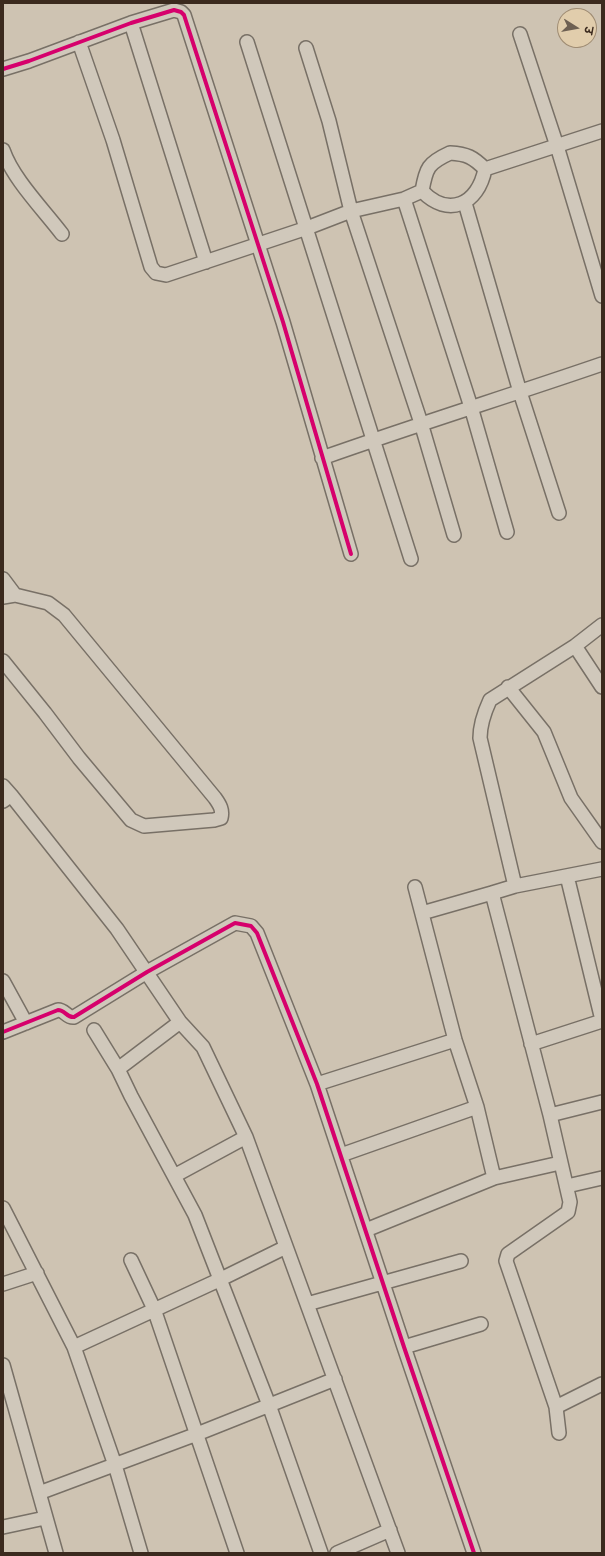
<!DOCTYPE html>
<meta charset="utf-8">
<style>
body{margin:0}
#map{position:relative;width:605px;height:1556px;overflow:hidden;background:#cec3b2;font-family:Mynerve,"Playpen Sans Deva",sans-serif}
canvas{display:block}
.frame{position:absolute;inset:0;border:4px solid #3b2a1e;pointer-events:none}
.north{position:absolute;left:557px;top:8px;width:40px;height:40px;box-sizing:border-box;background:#e1cdac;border:1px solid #9f8c73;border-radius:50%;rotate:101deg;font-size:11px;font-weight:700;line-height:16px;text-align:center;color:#3b2a1e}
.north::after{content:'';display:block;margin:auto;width:14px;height:18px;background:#6e6052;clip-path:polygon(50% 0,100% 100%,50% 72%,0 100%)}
</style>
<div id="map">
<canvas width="605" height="1556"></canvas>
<div class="frame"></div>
<div class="north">उ</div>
</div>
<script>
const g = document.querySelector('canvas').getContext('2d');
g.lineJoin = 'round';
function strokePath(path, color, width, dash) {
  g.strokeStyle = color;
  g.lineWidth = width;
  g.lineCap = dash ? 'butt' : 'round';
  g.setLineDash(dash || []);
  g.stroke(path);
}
const minor = new Path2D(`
 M131 23 206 262
 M520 34 557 146 602 296
 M79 42 113 140 151 267 156 273 166 275 307 228 351 211 404 199 422 191
 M247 42 411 559
 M306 48 329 121 351 211 421 423 454 535
 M3 69 29 61 131 23 174 10 181 12 184 15 283 322 351 554
 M3 150C13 179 43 209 62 234
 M450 153C467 154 473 157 485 169 478 205 448 218 422 191 426 168 428 163 450 153Z
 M485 169 602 131
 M404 199 471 407 507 532
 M465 203 520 392 559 513
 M322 458C415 425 509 396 602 364
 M3 579 15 595 3 597
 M575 646 602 687
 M3 661 45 713 79 758 131 820 144 826 214 820 221 818C223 810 220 805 215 798L64 615 48 603 15 595
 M508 687 544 732 571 798 602 842
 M3 786 11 795 3 801
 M11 795 117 929 180 1022 203 1047 246 1137 398 1553
 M567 876 602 1020
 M515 886 480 738C480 724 484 713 490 700L575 646 602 625
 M415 887 455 1040 477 1107 494 1178
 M422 913 492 893
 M3 981 26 1023
 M94 1030 118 1069 131 1096 195 1215 269 1405 321 1553
 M3 1032 58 1010C65 1010 67 1018 74 1017L147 972 235 923 251 926 257 933 317 1084 404 1347 474 1553
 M531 1044 602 1021
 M118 1069 180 1022
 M317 1084 455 1040
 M550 1115 602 1102
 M341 1155 477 1107
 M174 1176 246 1137
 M567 1186 602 1178
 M3 1208 74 1347 115 1465 141 1553
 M366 1230 494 1178 560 1163
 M131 1260 154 1309 237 1553
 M3 1284 37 1273
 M307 1304 461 1261
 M74 1347 221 1279 286 1247
 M404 1347 481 1324
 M3 1365 56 1553
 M556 1407 602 1384
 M559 1433 556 1407 506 1261 508 1254 568 1212 570 1202 550 1115 492 893 515 886 602 869
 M39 1493 197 1434 335 1379
 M3 1527 45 1518
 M337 1553 390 1530`);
strokePath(minor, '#787066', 16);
strokePath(minor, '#d0c8bb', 13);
strokePath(new Path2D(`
 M3 69 29 61 131 23 174 10 181 12 184 15 283 322 351 554
 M3 1032 58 1010C65 1010 67 1018 74 1017L147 972 235 923 251 926 257 933 317 1084 404 1347 474 1553`), '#d6006c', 4);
</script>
